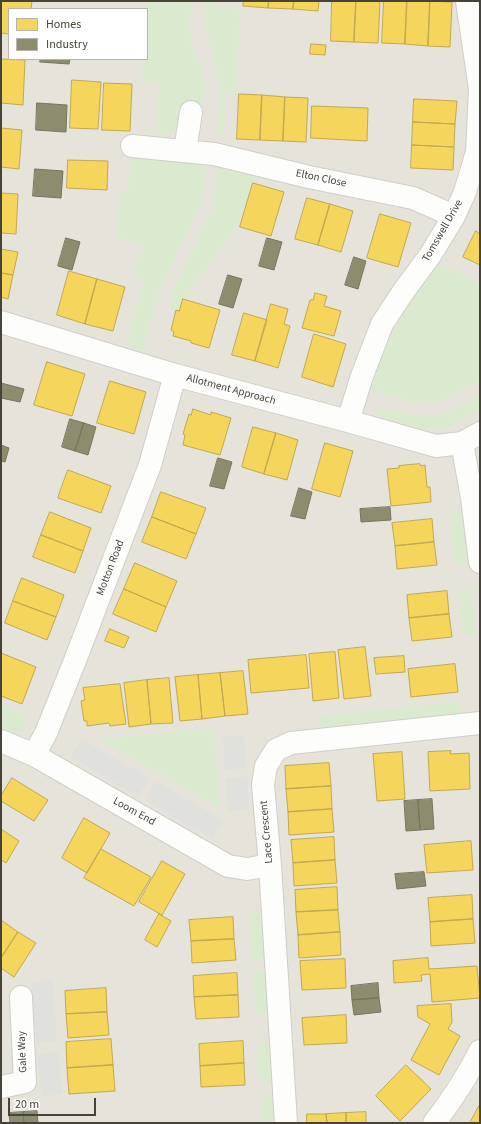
<!DOCTYPE html>
<style>
body{margin:0}
#map{position:relative;width:481px;height:1124px;overflow:hidden;background:#f1f1ec;font-family:"Source Sans 3",sans-serif}
canvas{display:block}
.frame{position:absolute;inset:0;border:2px solid #474338;pointer-events:none}
.legend{position:absolute;left:8px;top:8px;width:140px;height:52px;box-sizing:border-box;background:#fff;border:1px solid #b5b4af;margin:0;padding:5px 7px;list-style:none;font-size:12px;color:#474338}
.legend li{display:flex;align-items:center;gap:8px;height:20px}
.legend b{width:20px;border:1px solid #b5b4af}
.scale{position:absolute;left:8px;top:1098px;width:88px;height:18px;box-sizing:border-box;border:2px solid #474338;border-top:0;padding-left:5px;font-size:12px;line-height:14px;white-space:nowrap;color:#474338;-webkit-text-stroke:3px #fff;paint-order:stroke}
</style>
<div id="map">
<canvas width="481" height="1124"></canvas>
<div class="frame"></div>
<ul class="legend">
<li><b style="height:11px;background:#f6d55c"></b>Homes</li>
<li><b style="height:11px;background:#8c8c6e"></b>Industry</li>
</ul>
<div class="scale">20 m</div>
</div>
<script>
const g = document.querySelector('canvas').getContext('2d');
g.lineJoin = 'round';
function fill(path, color) {
  g.fillStyle = color;
  g.fill(path, 'evenodd');
}
function strokePath(path, color, width, dash) {
  g.strokeStyle = color;
  g.lineWidth = width;
  g.lineCap = dash ? 'butt' : 'round';
  g.setLineDash(dash || []);
  g.stroke(path);
}
function drawText(font, color, halo, rows, align = 'center') {
  g.font = font + ' "Source Sans 3",sans-serif';
  g.lineWidth = 4;
  g.setLineDash([]);
  g.textBaseline = 'middle';
  g.strokeStyle = halo;
  g.fillStyle = color;
  for (const [text, x, y, turn = 0] of rows) {
    g.save();
    g.translate(x, y);
    g.rotate((+turn || 0) * Math.PI / 180);
    g.textAlign = isNaN(turn) ? turn : align;
    if (halo) g.strokeText(text, 0, 0);
    g.fillText(text, 0, 0);
    g.restore();
  }
}
fill(new Path2D(`
 M1 1H480V1123H1ZM9 9H147V59H9Z`), '#e5e3da');
fill(new Path2D(`
 M145 1H191L189 27 191 42 202 70 205 87 201 110 179 121 175 128 170 133 160 137 156 129 159 82 142 81 143 59H147V9H145Z
 M206 1H214V7L240 9 236 95 226 94 223 134 217 133 220 92 218 74 206 28Z
 M130 156 206 162 201 203 161 286 142 352 131 347 128 334 144 281 132 276 143 244 116 237 120 192H128Z
 M218 165 254 173 253 183 243 217 183 299 179 311 169 308 173 291 213 207Z
 M439 264 480 284V379C467 386 452 396 439 401 422 407 389 394 371 389L377 365 383 353 410 303Z
 M480 396V410L452 424 436 429H419L385 419 377 414V412L380 407C407 415 428 420 455 410 464 406 472 401 480 396Z
 M461 512 467 562 455 564 449 513Z
 M471 588 475 635 463 636 458 590Z
 M459 701 461 713 320 727 319 716Z
 M1 704 27 718 22 731 11 732 1 727Z
 M213 727 220 808 98 739Z
 M249 914H262L264 959H251Z
 M253 972H265L268 1013H255Z
 M269 1041 272 1082H259L257 1042Z
 M273 1095 275 1123H262L261 1096Z`), '#dbeace');
fill(new Path2D(`
 M244 735 246 768 225 770 223 737Z
 M81 739 149 778 138 796 71 757Z
 M247 777 249 810 228 811 226 778Z
 M155 781 223 820 212 838 145 800Z
 M52 980 57 1041 37 1043 31 982Z
 M58 1052 62 1094 42 1096 37 1054Z`), '#e0e0dc');
const homes = new Path2D(`
 M1 1H32L31 9H9V34L1 33Z
 M244 1H269L268 8 243 6Z
 M269 1H294L293 9 268 8Z
 M294 1H319L318 11 293 9Z
 M332 1H356L354 42 331 41Z
 M356 1H380L378 43 354 42Z
 M384 1H407L405 44 382 43Z
 M407 1H430L428 46 405 44Z
 M430 1 452 2 450 47 428 46Z
 M311 44 326 45 325 55 310 54Z
 M1 59 25 60 23 105 1 103Z
 M72 80 101 82 98 129 70 128Z
 M104 83 132 84 130 131 102 130Z
 M239 94 262 95 260 140 237 139Z
 M262 95 285 97 283 141 260 140Z
 M285 97 308 98 306 142 283 141Z
 M414 99 457 101 455 124 413 122Z
 M312 106 368 108 367 141 311 138Z
 M413 122 455 124 454 147 412 145Z
 M1 128 22 130 19 169 1 167Z
 M412 145 454 147 453 170 411 168Z
 M68 160 108 161 107 190 67 188Z
 M253 183 284 192 271 236 240 227Z
 M1 193 18 194 16 234 1 233Z
 M307 198 330 204 318 245 295 239Z
 M330 204 353 211 341 252 318 245Z
 M380 214 411 223 398 267 367 258Z
 M476 231 480 234V265L463 257Z
 M1 249 18 252 13 275 1 273Z
 M69 271 97 279 85 324 57 315Z
 M1 273 13 275 8 299 1 297Z
 M97 279 125 287 113 331 85 324Z
 M315 293 327 296 324 306 341 311 334 336 302 328 310 300H313Z
 M183 299 220 310 209 348 191 343V341L173 336 174 332 171 330 176 310 179 311Z
 M271 304 288 309 284 324 290 326 278 368 255 361Z
 M244 313 267 320 255 361 232 355Z
 M314 334 346 344 333 387 302 377Z
 M47 362 85 374 72 416 34 405Z
 M110 381 146 392 134 434 97 423Z
 M193 409 211 415V412L231 418 220 455 183 445 185 435 183 434 189 414 191 415Z
 M253 427 276 433 264 474 242 467Z
 M276 433 298 440 287 480 264 474Z
 M325 443 353 451 340 497 312 489Z
 M420 464 421 466 425 465 427 487H430L431 502 391 506 387 469 399 468V466Z
 M68 470 111 486 101 513 58 498Z
 M161 492 206 508 196 534 152 517Z
 M50 512 91 528 83 551 41 535Z
 M152 517 196 534 186 559 142 542Z
 M432 519 434 542 395 546 392 523Z
 M41 535 83 551 75 573 33 557Z
 M434 542 437 565 397 569 395 546Z
 M135 563 177 581 166 607 124 589Z
 M22 578 64 595 56 617 13 601Z
 M124 589 166 607 156 632 113 614Z
 M447 591 449 614 409 618 407 595Z
 M13 601 56 617 47 640 5 623Z
 M449 614 452 637 412 641 409 618Z
 M110 629 129 637 124 648 105 641Z
 M365 647 371 696 344 699 338 650Z
 M335 652 339 698 313 701 309 654Z
 M1 653 36 667 22 704 1 696Z
 M306 655 309 688 251 693 248 660Z
 M404 656 405 672 376 674 374 658Z
 M455 664 458 692 411 697 408 669Z
 M243 671 248 714 225 716 220 673Z
 M220 673 225 716 202 719 198 675Z
 M198 675 202 719 180 721 175 677Z
 M169 678 173 723 151 724 147 680Z
 M147 680 151 724 129 727 124 683Z
 M120 684 126 724 110 726 109 723 87 726V721H84L81 701 85 700 83 688Z
 M451 751 450 754 469 753 470 789 430 791 428 752Z
 M402 752 405 799 377 801 373 754Z
 M329 763 331 786 286 789 285 766Z
 M12 778 48 800 34 821 1 801V796Z
 M331 786 332 809 288 812 286 789Z
 M332 809 334 832 289 835 288 812Z
 M84 818 110 833 87 873 62 858Z
 M1 829 19 841 6 863 1 860Z
 M334 837 335 860 293 863 291 840Z
 M471 841 473 870 427 873 424 845Z
 M101 849 151 877 134 906 84 878Z
 M335 860 337 883 294 886 293 863Z
 M162 861 185 874 162 915 139 902Z
 M337 887 338 910 296 912 295 890Z
 M472 895 473 919 430 922 428 898Z
 M338 910 340 932 298 935 296 912Z
 M159 914 171 921 157 947 145 940Z
 M233 917 234 939 191 941 189 920Z
 M473 919 475 943 431 946 430 922Z
 M1 920 18 932 1 958Z
 M18 932 36 943 14 977 1 968V958Z
 M340 932 341 955 299 958 298 935Z
 M234 939 236 960 192 963 191 941Z
 M428 958 429 969 477 966 480 998 432 1002 430 974 421 975 422 981 394 983 393 961Z
 M345 959 346 988 302 990 300 961Z
 M237 973 238 995 194 997 193 976Z
 M106 988 107 1012 66 1014 65 991Z
 M238 995 239 1017 196 1019 194 997Z
 M451 1004 452 1022 448 1029 460 1036 439 1075 411 1060 430 1024 418 1017 417 1006Z
 M107 1012 109 1035 68 1038 66 1014Z
 M346 1015 347 1043 304 1045 302 1018Z
 M111 1039 113 1065 67 1068 66 1042Z
 M243 1041 244 1063 200 1066 199 1044Z
 M244 1063 245 1085 201 1087 200 1066Z
 M113 1065 115 1091 69 1094 67 1068Z
 M406 1065 431 1089 400 1121 376 1096Z
 M480 1104V1123H470Z
 M366 1112V1123H346V1113Z
 M346 1113V1123H327L326 1114Z
 M307 1114H326L327 1123H307Z`);
fill(homes, '#f6d55c');
strokePath(homes, '#c2a951', 1);
const industry = new Path2D(`
 M41 59H70L69 64 40 62Z
 M37 103 67 105 66 132 36 130Z
 M35 169 63 171 61 198 33 196Z
 M66 238 80 242 72 270 58 266Z
 M267 238 282 242 274 270 259 266Z
 M354 257 366 261 358 289 345 285Z
 M228 275 242 279 233 308 219 304Z
 M1 383 24 389 20 402 1 398Z
 M70 419 84 423 75 451 62 447Z
 M84 423 96 427 88 455 75 451Z
 M1 445 9 448 5 462 1 461Z
 M218 458 232 462 224 489 210 486Z
 M299 488 312 492 305 519 291 516Z
 M390 507 391 520 361 522 360 509Z
 M432 799 434 829 420 830 418 800Z
 M418 800 420 830 406 831 404 801Z
 M424 872 426 886 397 889 395 874Z
 M378 983 379 998 352 1000 351 986Z
 M379 998 381 1012 354 1015 352 1000Z
 M37 1111 38 1123H24L23 1112Z
 M23 1112 24 1123H10L9 1113Z`);
fill(industry, '#8c8c6e');
strokePath(industry, '#77765e', 1);
const minor = new Path2D(`
 M132 146 214 154 309 177 413 198 454 216
 M185 151 191 112
 M1 322 175 375 348 421 436 446 462 443
 M348 421 362 376 382 324 403 292 431 254 454 216 465 192 477 152 480 89 467 1
 M480 433 462 443 472 498 480 562
 M1 741 34 755 228 866 247 869 270 865
 M34 755 46 733 76 658 150 465 175 375
 M1 1087 25 1082 21 997
 M286 1123 270 865 263 785 266 766 276 750 291 743 480 723
 M434 1123C452 1100 467 1077 480 1051`);
strokePath(minor, '#cfceca', 24);
strokePath(minor, '#fdfdfc', 22);
drawText('11px', '#474338', '#fff', [
 ["Elton Close",321,179,12],
 ["Tomswell Drive",443,231,-60],
 ["Allotment Approach",231,390,15],
 ["Motton Road",111,568,-69],
 ["Loom End",134,812,29],
 ["Lace Crescent",267,832,-95],
 ["Gale Way",23,1052,-92]
]);
</script>
